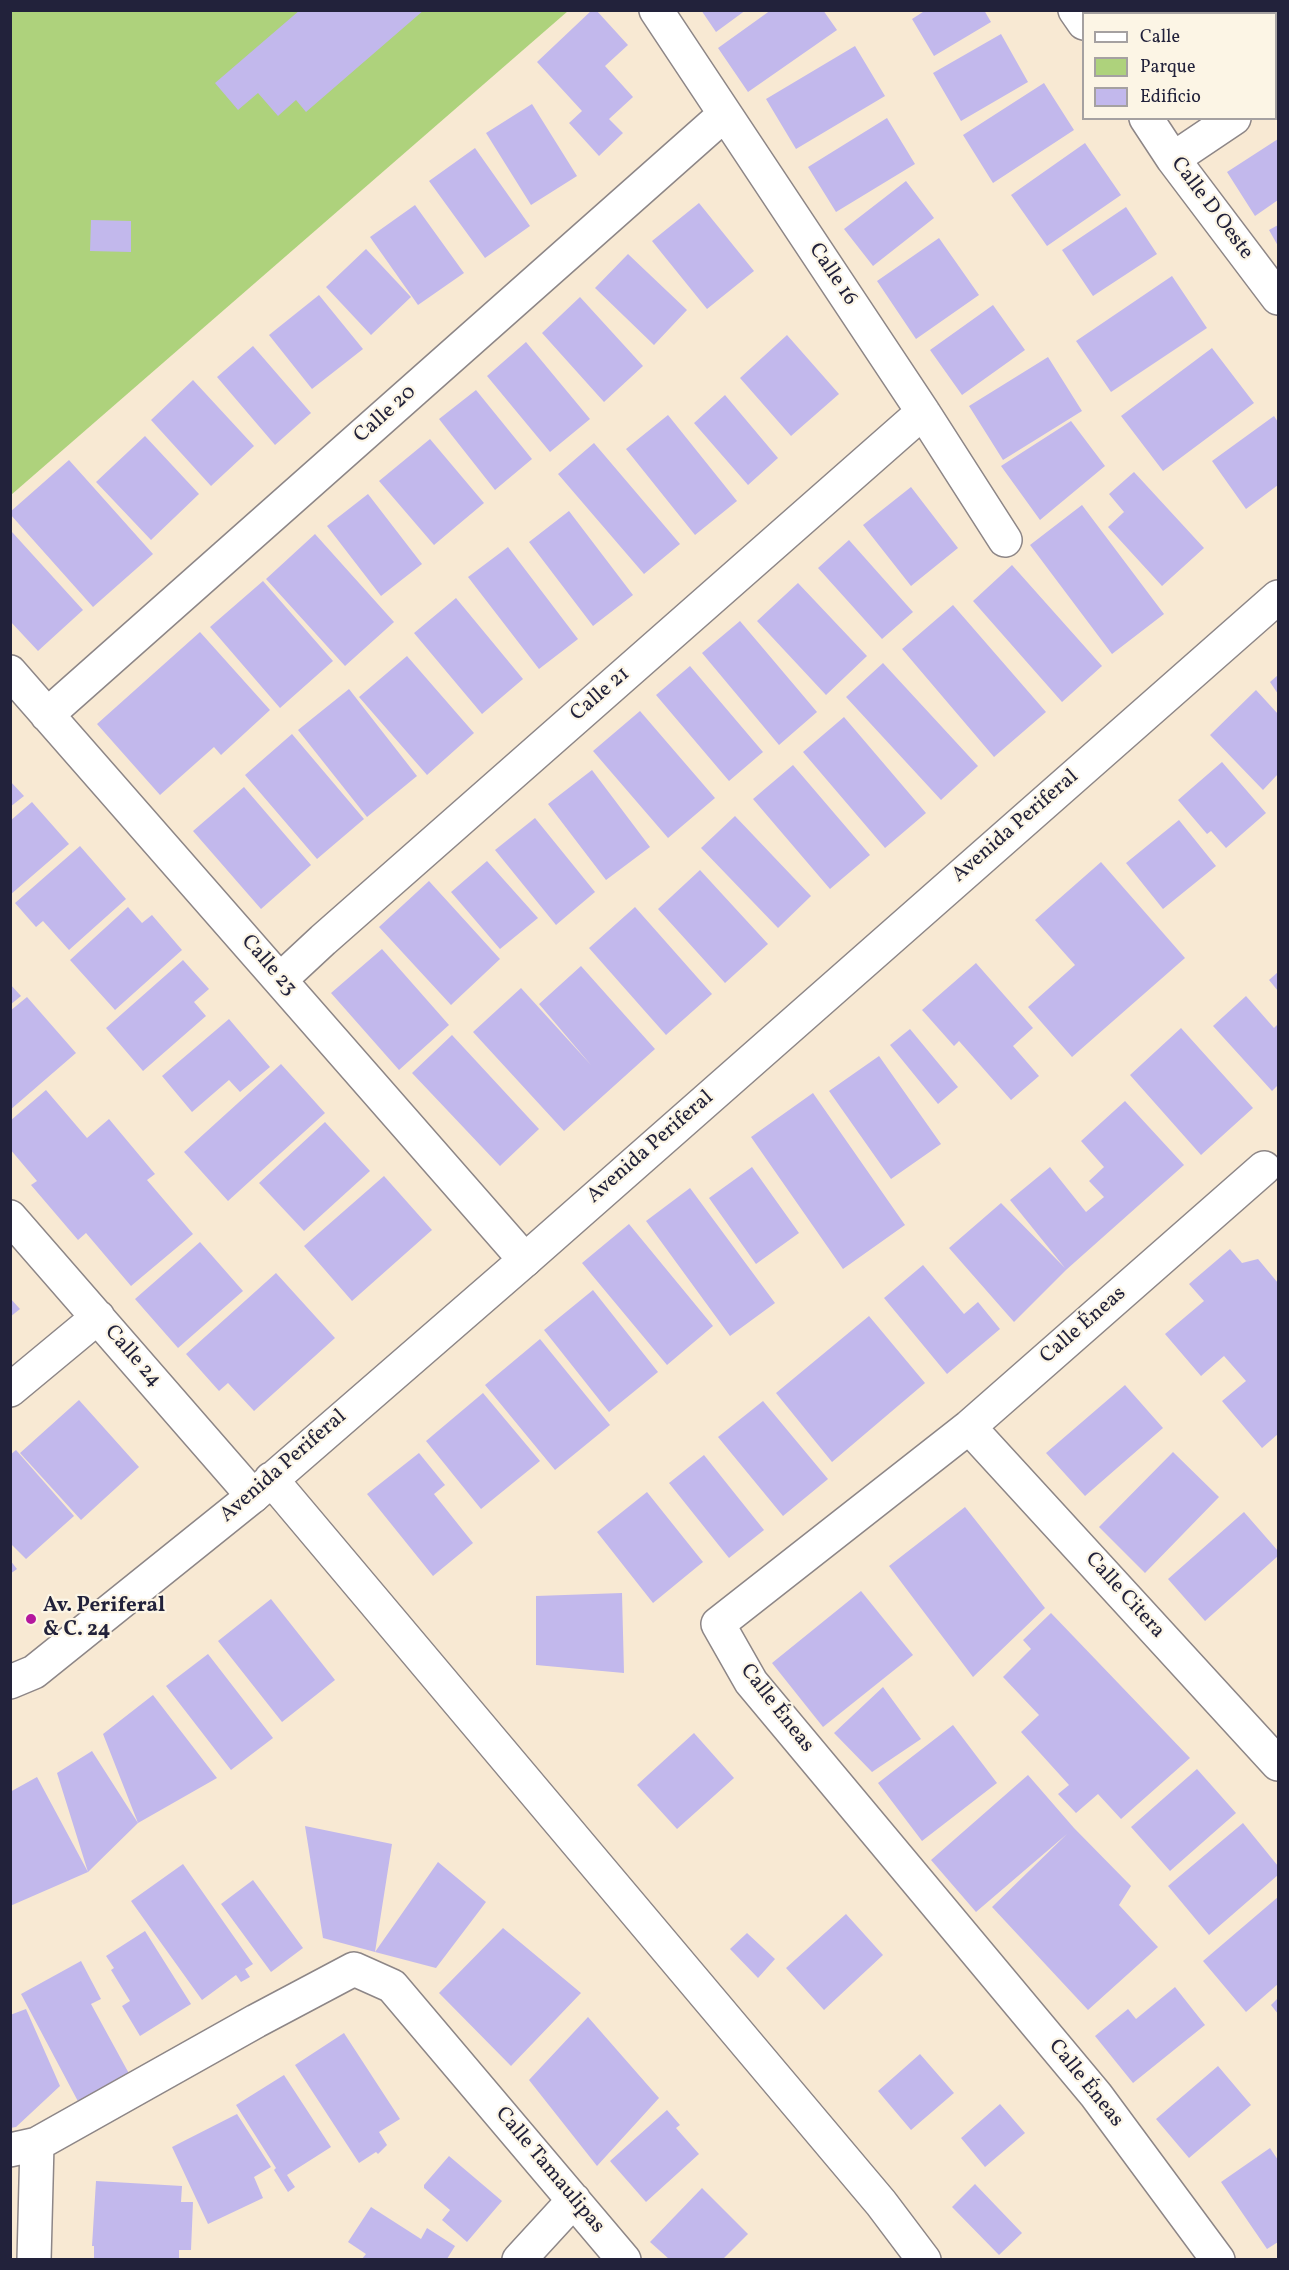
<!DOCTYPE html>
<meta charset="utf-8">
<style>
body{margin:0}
#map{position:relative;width:1289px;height:2270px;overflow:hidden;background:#f8e9d3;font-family:Vollkorn,serif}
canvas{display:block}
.frame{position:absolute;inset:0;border:12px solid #22223b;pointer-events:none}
.legend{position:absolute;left:1082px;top:12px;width:195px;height:108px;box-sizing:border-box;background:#fcf5e5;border:2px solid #a5a1a1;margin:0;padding:8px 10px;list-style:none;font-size:18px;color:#22223b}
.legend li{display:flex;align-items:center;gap:12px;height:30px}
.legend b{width:30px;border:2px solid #a5a1a1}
</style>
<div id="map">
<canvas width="1289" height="2270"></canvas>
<div class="frame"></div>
<ul class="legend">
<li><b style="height:8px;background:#fff"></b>Calle</li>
<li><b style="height:16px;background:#aed27c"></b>Parque</li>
<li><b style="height:16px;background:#c2b8ec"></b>Edificio</li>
</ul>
</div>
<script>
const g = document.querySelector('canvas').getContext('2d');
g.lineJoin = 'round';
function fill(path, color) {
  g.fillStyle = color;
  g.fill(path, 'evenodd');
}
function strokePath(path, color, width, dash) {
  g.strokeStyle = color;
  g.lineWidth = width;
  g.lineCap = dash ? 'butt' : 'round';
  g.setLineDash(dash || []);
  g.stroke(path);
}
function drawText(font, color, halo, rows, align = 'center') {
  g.font = font + ' Vollkorn,serif';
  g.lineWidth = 4.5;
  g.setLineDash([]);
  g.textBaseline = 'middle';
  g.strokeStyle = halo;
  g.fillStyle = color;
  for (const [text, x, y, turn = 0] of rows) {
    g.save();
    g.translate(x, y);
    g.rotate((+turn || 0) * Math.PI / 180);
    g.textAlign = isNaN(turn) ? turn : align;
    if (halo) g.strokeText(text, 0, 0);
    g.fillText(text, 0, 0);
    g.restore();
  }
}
fill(new Path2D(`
 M11 11H568L11 495Z`), '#aed27c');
fill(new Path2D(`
 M300 10H424L306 112 296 100 278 116 258 93 238 110 215 83Z
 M592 10H596L628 45 605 66 633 97 609 119 623 133 599 156 569 123 582 111 537 62Z
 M701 10H746L716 32Z
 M771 10H823L837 30 748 92 718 48Z
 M926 10H984L991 22 934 56 912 19Z
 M1124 10H1157L1152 14H1126Z
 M1187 10H1220L1221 14H1182Z
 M1001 34 1028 82 961 121 933 73Z
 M855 46 885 96 796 149 766 99Z
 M1044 83 1074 130 993 183 963 135Z
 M532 104 577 176 531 205 486 133Z
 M887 118 915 164 836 212 808 167Z
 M1278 139V200L1255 216 1227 172Z
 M1085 143 1121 195 1047 246 1011 195Z
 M475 148 530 226 485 258 429 181Z
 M906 181 934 218 873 266 844 229Z
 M699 203 754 271 707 309 652 241Z
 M415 205 464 273 418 305 370 237Z
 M1126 207 1157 254 1093 296 1062 250Z
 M91 220 131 221V252L90 251Z
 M1278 225V246L1269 230Z
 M939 238 979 295 916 339 877 281Z
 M366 249 411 297 371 335 326 287Z
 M628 254 687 310 654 345 595 288Z
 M1172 276 1207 328 1111 392 1076 341Z
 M319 295 363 349 312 389 269 335Z
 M580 297 643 366 604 402 542 333Z
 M993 305 1025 350 962 395 930 350Z
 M787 335 839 394 791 436 740 378Z
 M526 342 590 419 550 452 487 376Z
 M253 346 311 413 275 445 217 377Z
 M1212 348 1254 403 1163 471 1121 416Z
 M1048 357 1082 411 1003 460 969 406Z
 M193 380 254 446 211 486 151 420Z
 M476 390 532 459 495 490 439 419Z
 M725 395 778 458 748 485 694 423Z
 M668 415 737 501 695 535 626 449Z
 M1274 416 1278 422V485L1246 509 1212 461Z
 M1071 421 1105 466 1040 520 1001 466Z
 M145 436 199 494 151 540 96 482Z
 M430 439 484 503 434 545 379 481Z
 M594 443 680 544 644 574 558 474Z
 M69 460 153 554 93 607 10 514V512Z
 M1134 472 1204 548 1162 586 1108 527 1124 512 1109 494Z
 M911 487 958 548 911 586 863 525Z
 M368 494 422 564 381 596 327 526Z
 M1082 505 1164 614 1112 654 1030 545Z
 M569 511 633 595 593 626 529 542Z
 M12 532 83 610 38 651 10 621Z
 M315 534 394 622 345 666 266 579Z
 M849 540 913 612 882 639 818 568Z
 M508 547 578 639 539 669 468 577Z
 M1012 565 1102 666 1062 702 973 601Z
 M263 581 333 661 280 708 210 627Z
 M798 583 867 656 826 695 757 621Z
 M456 598 523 679 482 714 414 633Z
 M953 605 1046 712 994 757 902 649Z
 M740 621 817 712 779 745 702 653Z
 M200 632 270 710 221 755 214 747 160 795 97 724Z
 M407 656 474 733 427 775 359 697Z
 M883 663 978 766 941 800 846 697Z
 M690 666 763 752 729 781 656 695Z
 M1278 675V694L1270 682Z
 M349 689 417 776 367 817 298 730Z
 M1256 690 1278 714V774L1263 790 1210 735Z
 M640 711 715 798 668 838 593 751Z
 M844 717 926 813 885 848 803 752Z
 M292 734 364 819 317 859 245 775Z
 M1222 762 1266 813 1226 848 1211 831 1207 834 1178 800Z
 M793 765 870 855 830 889 753 799Z
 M592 770 650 847 606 880 548 804Z
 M10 781 24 796 10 807Z
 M244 787 311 865 261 909 193 831Z
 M32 802 69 844 10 895V821Z
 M735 816 811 896 778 928 701 848Z
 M535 818 595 892 556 925 495 850Z
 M1179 820 1216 866 1163 909 1126 863Z
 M80 846 126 899 69 950 43 921 36 927 15 903Z
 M487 861 538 918 500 949 451 892Z
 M1101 862 1185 958 1072 1057 1028 1007 1075 965 1035 920Z
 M700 870 768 944 725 983 658 909Z
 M429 881 500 959 451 1005 379 927Z
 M128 907 142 923 152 915 182 950 115 1010 70 960Z
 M635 907 712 994 666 1035 589 948Z
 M382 949 449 1025 399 1070 331 993Z
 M183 960 209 989 194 1002 206 1016 143 1071 106 1028Z
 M976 963 1033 1028 1013 1046 1039 1076 1011 1100 959 1041 954 1046 922 1010Z
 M581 966 655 1049 564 1131 473 1032 521 988 591 1065 539 1004Z
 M1278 972V991L1269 980Z
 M10 984 21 996 10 1005Z
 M1246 996 1274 1028 1278 1024V1085L1272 1091 1213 1026Z
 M27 997 76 1053 10 1110V1011Z
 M229 1019 270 1067 240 1092 229 1080 192 1112 162 1076Z
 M1181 1028 1253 1108 1201 1155 1130 1075Z
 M910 1029 958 1087 938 1104 890 1045Z
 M452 1035 539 1129 500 1166 412 1073Z
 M879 1056 941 1144 891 1179 829 1091Z
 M281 1064 325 1113 228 1201 184 1152Z
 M46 1090 87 1138 109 1119 155 1174 147 1180 193 1234 131 1286 86 1233 78 1240 31 1185 37 1181 10 1149V1121Z
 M813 1093 905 1225 843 1269 751 1137Z
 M1125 1101 1184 1165 1066 1270 1014 1322 949 1248 1001 1203 1065 1268 1010 1200 1050 1167 1086 1212 1104 1197 1089 1181 1104 1167 1081 1141Z
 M325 1122 370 1171 304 1231 259 1183Z
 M752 1167 799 1233 756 1264 709 1198Z
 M384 1176 432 1230 352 1301 304 1246Z
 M690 1188 775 1303 730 1336 646 1221Z
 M629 1224 713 1326 667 1365 582 1263Z
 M200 1242 243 1291 178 1348 135 1299Z
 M1230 1249 1242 1263 1258 1259 1278 1283V1434L1262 1448 1222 1401 1246 1381 1224 1356 1201 1376 1165 1334 1204 1301 1189 1284Z
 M923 1265 964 1314 978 1302 1000 1329 947 1374 884 1298Z
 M276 1273 335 1338 254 1411 228 1383 219 1391 186 1354Z
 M593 1290 658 1372 609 1412 544 1330Z
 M10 1298 20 1309 10 1317Z
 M869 1316 925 1383 832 1462 776 1393Z
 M540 1339 610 1425 555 1470 485 1385Z
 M1125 1385 1163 1428 1085 1496 1046 1453Z
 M483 1393 540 1461 481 1509 426 1441Z
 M79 1400 139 1467 81 1520 20 1453Z
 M763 1401 828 1479 783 1516 718 1437Z
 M16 1450 74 1516 26 1559 10 1543V1455Z
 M1173 1452 1219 1497 1145 1573 1099 1527Z
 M419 1453 445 1485 434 1494 473 1543 433 1576 367 1494Z
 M704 1455 764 1530 729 1558 669 1483Z
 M647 1492 703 1562 653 1603 597 1532Z
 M965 1507 1045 1608 973 1677 889 1566Z
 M1244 1512 1278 1551V1556L1205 1621 1168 1579Z
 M10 1560 17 1569 10 1574Z
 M861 1591 913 1655 823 1727 772 1663Z
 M622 1593 624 1673 536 1665V1596Z
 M271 1599 335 1680 282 1722 218 1641Z
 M1051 1613 1190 1758 1121 1819 1098 1794 1076 1813 1058 1794 1069 1785 1021 1732 1039 1715 1003 1677 1031 1649 1023 1640Z
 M208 1654 273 1738 231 1770 166 1686Z
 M883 1687 921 1739 872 1772 834 1733Z
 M153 1695 217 1778 138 1823 88 1872 10 1906V1792L37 1777 88 1872 57 1773 92 1751 138 1823 103 1734Z
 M953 1725 997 1783 922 1841 878 1783Z
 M694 1733 734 1778 677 1829 637 1785Z
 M1197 1769 1236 1813 1170 1871 1131 1827Z
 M1028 1775 1074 1828 1131 1886 1119 1905 1158 1947 1088 2010 992 1907 1067 1834 976 1912 931 1860Z
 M1243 1823 1278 1866V1875L1209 1935 1168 1886Z
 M305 1826 392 1844 375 1952 438 1862 486 1902 436 1968 375 1952 323 1938Z
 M183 1864 253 1964 245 1969 250 1977 241 1982 236 1975 202 2000 131 1901Z
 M253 1880 303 1948 271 1972 221 1904Z
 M1278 1897V1984L1246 2012 1203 1961Z
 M846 1914 883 1955 824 2010 786 1968Z
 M503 1928 581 1993 511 2066 439 1993Z
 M145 1931 191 2004 140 2036 122 2006 130 2001 111 1970 114 1968 106 1956Z
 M747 1933 775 1959 758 1978 730 1949Z
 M81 1961 101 1999 91 2004 132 2079 81 2107 21 1994Z
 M1175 1987 1205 2025 1133 2083 1095 2036 1128 2009 1136 2019Z
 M1278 1998V2014L1271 2005Z
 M26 2009 60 2086 16 2127 10 2128V2015Z
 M588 2017 659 2098 597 2166 529 2080Z
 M344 2033 400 2119 379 2132 387 2145 378 2154 376 2152 359 2163 295 2065Z
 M920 2054 954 2093 911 2130 878 2091Z
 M1218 2066 1251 2105 1189 2158 1156 2119Z
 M284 2075 331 2147 287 2175 295 2187 288 2192 274 2170 276 2168 236 2105Z
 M1000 2104 1025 2133 985 2167 961 2138Z
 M667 2110 680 2125 676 2128 699 2154 646 2202 610 2161Z
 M237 2114 271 2167 254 2177 263 2198 208 2224 172 2147Z
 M1270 2148 1278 2160V2242L1267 2249 1221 2182Z
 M449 2156 502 2201 467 2242 442 2220 450 2210 424 2188V2185Z
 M96 2181 182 2186 181 2202H193L191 2250H179V2259H94V2246H92Z
 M975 2184 1022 2233 999 2255 952 2207Z
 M702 2188 748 2234 723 2259H669L650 2242Z
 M371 2207 421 2239 427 2228 455 2246 447 2259H362L366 2254 348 2242Z`), '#c2b8ec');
const minor = new Path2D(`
 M656 10 923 412 1005 540
 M1075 10 1084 23
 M1276 91 1278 89
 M1146 118 1173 159 1278 298
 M1173 159 1234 118
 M10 672 525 1260
 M47 715 725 114
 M280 980 323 940 923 412
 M10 1217 253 1496
 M10 1390 98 1317
 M969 1427 1278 1764
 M10 2150 37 2144 256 2021 354 1969 392 1986 624 2260
 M34 2260 37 2144
 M519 2260 574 2200
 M1218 2260 1096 2095 751 1682 718 1624 969 1427 1264 1168`);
const tertiary = new Path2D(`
 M271 1479 881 2203 924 2260
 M10 1682 34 1672 253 1496 525 1260 1278 597`);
strokePath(minor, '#8d8687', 36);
strokePath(tertiary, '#8d8687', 36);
strokePath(minor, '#fff', 33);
strokePath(tertiary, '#fff', 33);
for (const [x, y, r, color] of [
 [31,1619,6,"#b5179e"]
]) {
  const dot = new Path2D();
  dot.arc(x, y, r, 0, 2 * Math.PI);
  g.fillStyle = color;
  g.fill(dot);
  strokePath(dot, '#fcf5e5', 2);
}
drawText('21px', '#22223b', '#fcf5e5', [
 ["Calle D Oeste",1211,209,53],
 ["Calle 16",832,275,56],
 ["Calle 20",386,415,-42],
 ["Calle 21",601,695,-41],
 ["Avenida Periferal",1016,827,-41],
 ["Calle 23",268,966,49],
 ["Avenida Periferal",651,1148,-41],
 ["Calle Éneas",1084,1326,-41],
 ["Calle 24",132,1357,49],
 ["Avenida Periferal",284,1467,-41],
 ["Calle Citera",1124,1596,48],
 ["Calle Éneas",776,1709,52],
 ["Calle Éneas",1085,2084,51],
 ["Calle Tamaulipas",549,2171,50]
]);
drawText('bold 21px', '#22223b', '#fcf5e5', [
 ["Av. Periferal",43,1607],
 ["& C. 24",43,1631]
], 'left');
</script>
